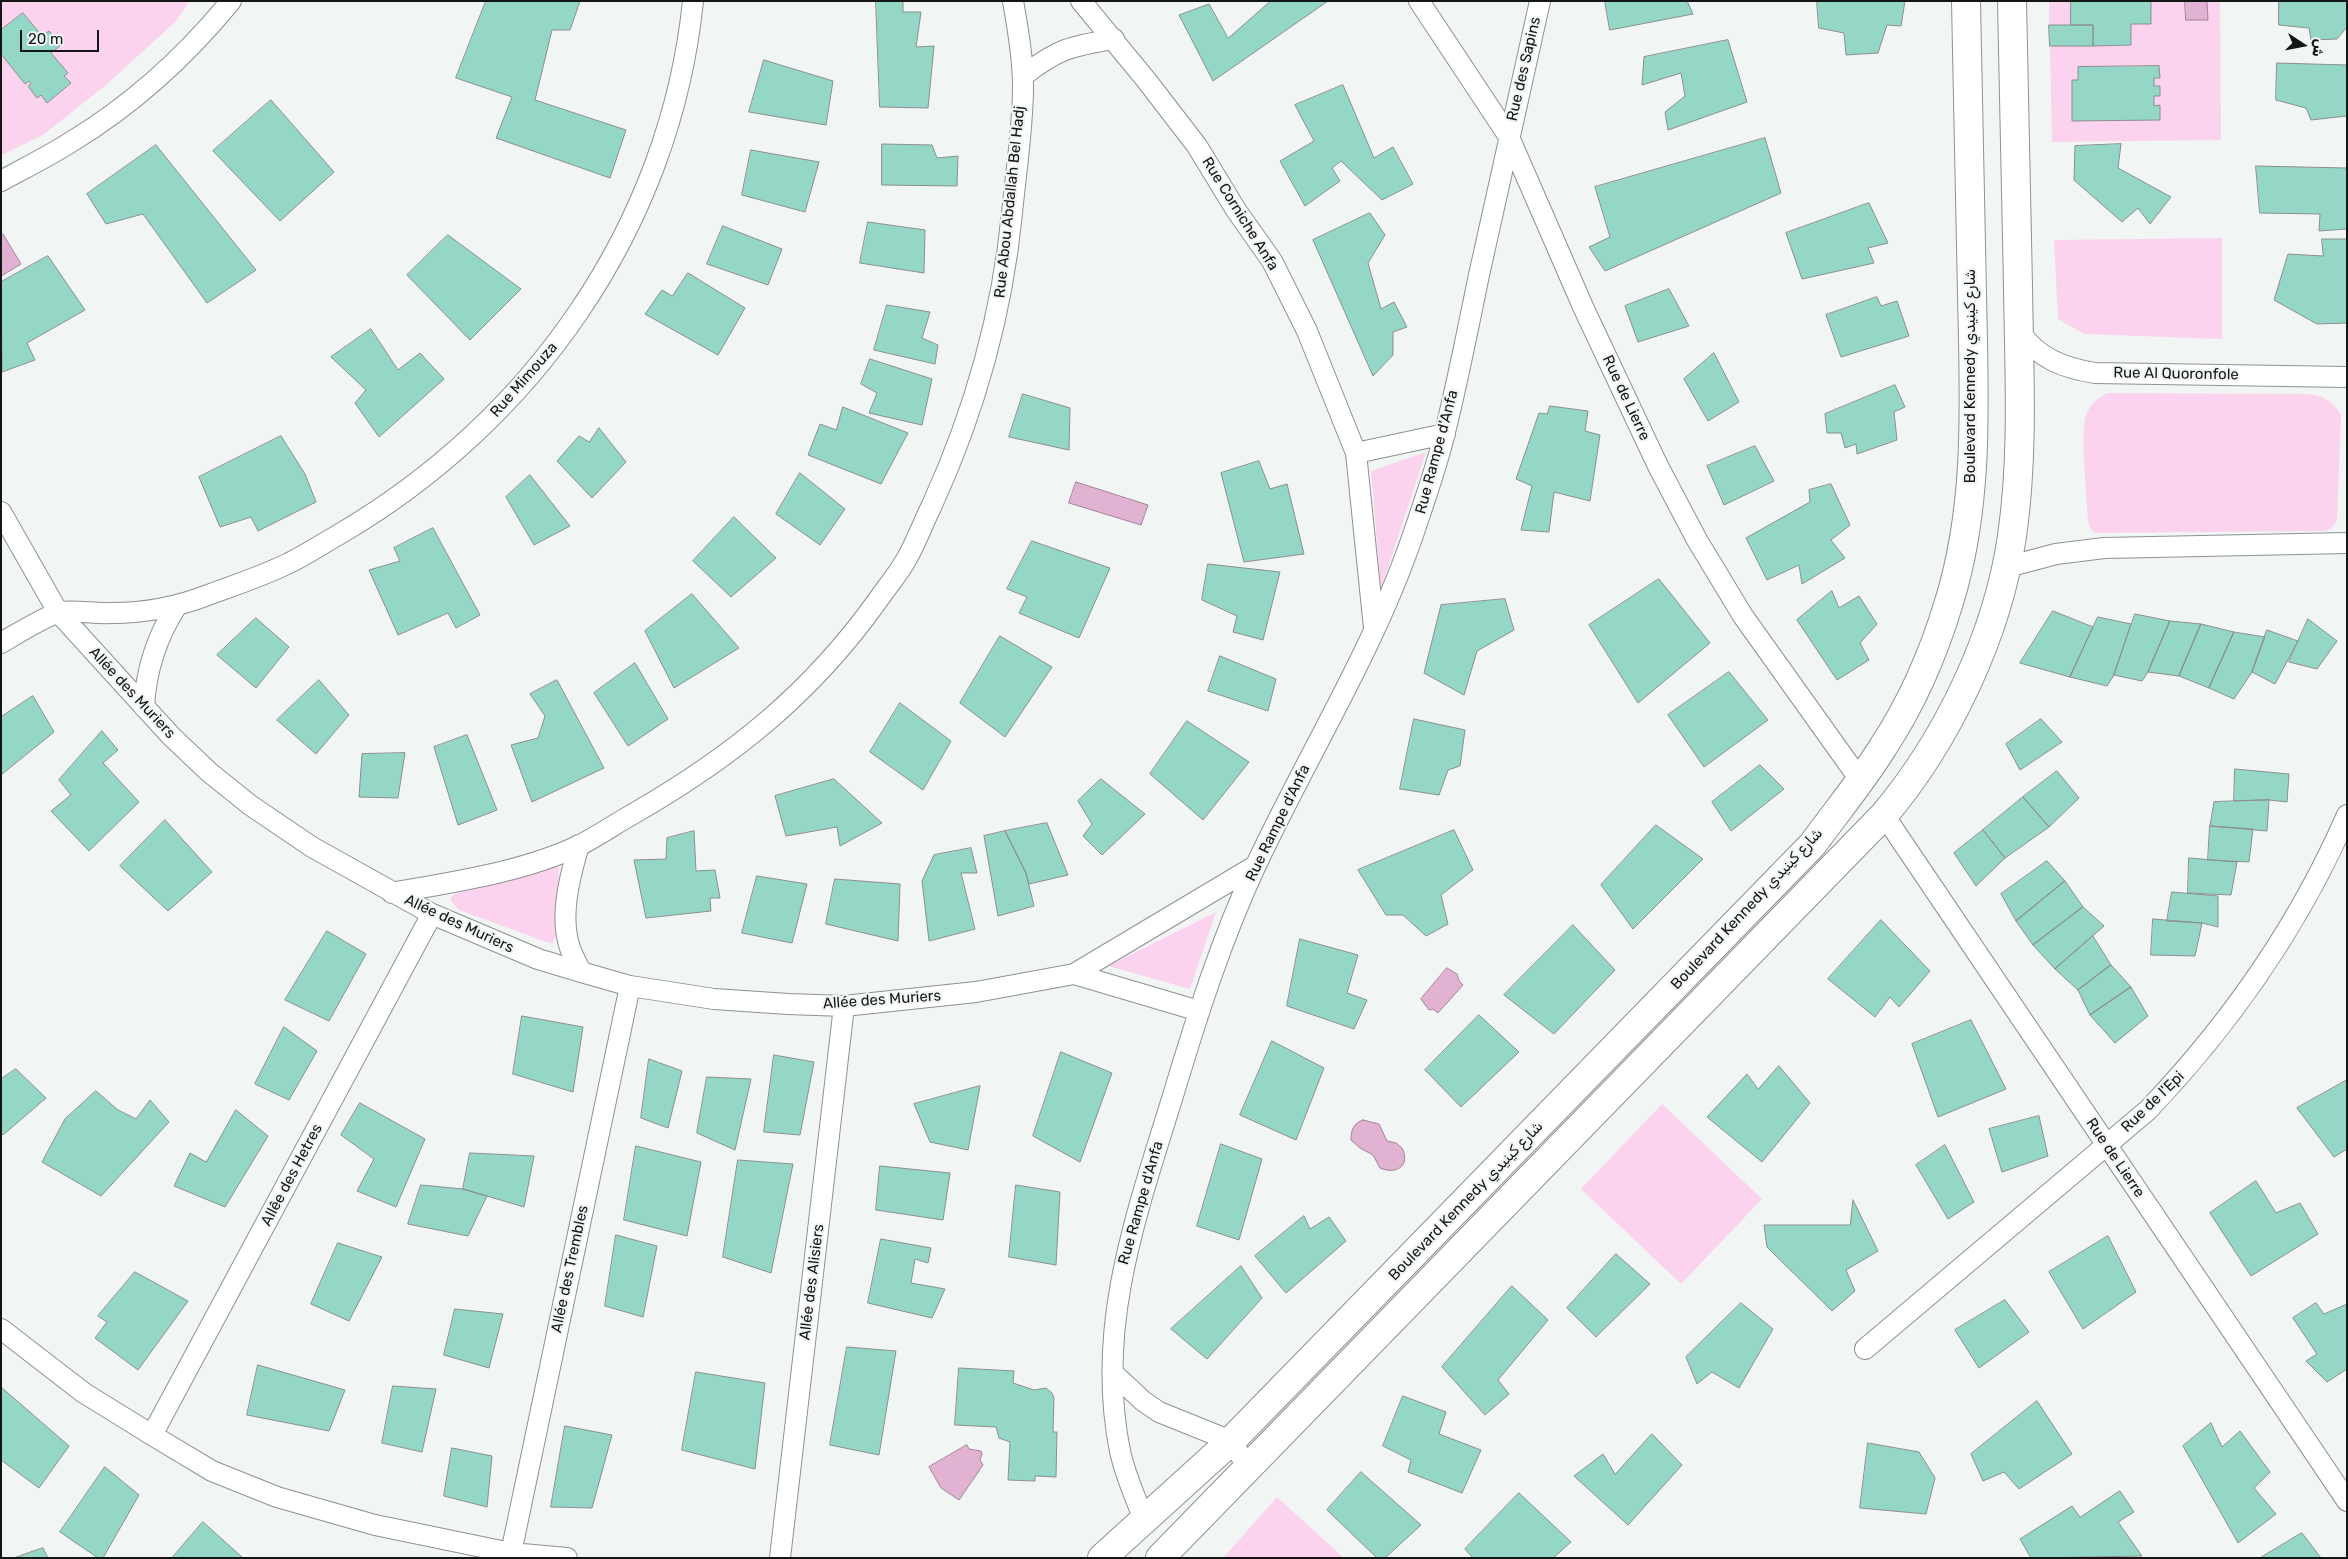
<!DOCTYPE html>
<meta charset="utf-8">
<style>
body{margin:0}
#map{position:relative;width:2348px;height:1559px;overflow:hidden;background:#f1f5f4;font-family:Rubik,"Noto Naskh Arabic",sans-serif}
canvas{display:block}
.frame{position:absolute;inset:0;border:2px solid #141615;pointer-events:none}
.north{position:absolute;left:2278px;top:20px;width:50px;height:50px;-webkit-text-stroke:4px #f1f5f4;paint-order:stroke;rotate:101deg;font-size:14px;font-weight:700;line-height:20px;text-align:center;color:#141615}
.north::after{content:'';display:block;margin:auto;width:18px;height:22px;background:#141615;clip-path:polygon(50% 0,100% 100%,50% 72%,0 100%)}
.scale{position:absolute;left:20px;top:30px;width:79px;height:22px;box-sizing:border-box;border:2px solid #141615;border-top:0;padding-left:6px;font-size:15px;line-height:18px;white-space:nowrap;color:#141615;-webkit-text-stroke:4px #f1f5f4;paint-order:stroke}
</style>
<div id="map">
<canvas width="2348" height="1559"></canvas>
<div class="frame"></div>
<div class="north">ش</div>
<div class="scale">20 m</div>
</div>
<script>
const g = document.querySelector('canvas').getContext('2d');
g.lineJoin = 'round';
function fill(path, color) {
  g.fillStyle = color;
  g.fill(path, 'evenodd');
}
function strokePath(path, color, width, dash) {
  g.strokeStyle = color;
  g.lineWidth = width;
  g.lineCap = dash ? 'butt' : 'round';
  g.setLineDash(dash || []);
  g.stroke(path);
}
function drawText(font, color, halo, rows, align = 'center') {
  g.font = font + ' Rubik,"Noto Naskh Arabic",sans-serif';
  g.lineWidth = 4.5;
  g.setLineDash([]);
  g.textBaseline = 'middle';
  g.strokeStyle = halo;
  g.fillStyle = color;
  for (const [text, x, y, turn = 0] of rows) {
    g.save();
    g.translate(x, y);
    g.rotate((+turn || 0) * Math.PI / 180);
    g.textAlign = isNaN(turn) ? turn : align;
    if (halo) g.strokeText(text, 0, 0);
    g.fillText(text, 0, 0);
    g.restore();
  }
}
fill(new Path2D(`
 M1 1H190L175 22 106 85 43 135 1 155V54L25 84 29 81 31 84 28 86 37 98 41 95 47 102 71 83 64 76 67 73 51 53 61 45 49 31 42 36 23 13 1 30Z
 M2049 1H2071V25H2049Z
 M2151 1H2185V15L2207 20V1H2220L2221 140 2052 142 2050 46 2131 45V24H2151ZM2159 66 2160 77 2154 78V86L2160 96H2154V106H2160V120H2072V80H2078V67Z
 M2222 238V339L2084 334 2058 319 2054 240Z
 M2107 393 2304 394C2322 395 2332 399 2341 415L2337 520 2333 527 2326 531 2095 533 2090 528 2088 521C2087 499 2080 432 2086 415 2090 405 2097 398 2107 393Z
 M1426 452 1381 589 1371 471Z
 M554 865 559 867 557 935 552 944 459 910 451 901V897L455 894Z
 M1216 912 1190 989 1108 966Z
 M1662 1104 1762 1199 1681 1284 1581 1189Z
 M1277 1497 1344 1558H1223Z`), '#fcd3ef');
const water = new Path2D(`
 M2185 1H2207L2208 20H2186Z
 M3 234 21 264 1 276V235Z
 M1076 482 1148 505 1141 525 1069 503Z
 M1447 968 1457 974 1459 981 1463 985 1438 1013 1433 1009 1429 1010 1421 999Z
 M1363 1120 1379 1124 1387 1141 1396 1143 1402 1148C1411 1166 1396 1175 1380 1168L1373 1155 1360 1148 1351 1140C1351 1131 1353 1123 1363 1120Z
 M967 1445 969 1449 981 1451 982 1454 980 1460 983 1465 959 1500 941 1488 929 1467Z`);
fill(water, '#e2b2d3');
strokePath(water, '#a4839a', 1);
const building = new Path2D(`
 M486 1H580L570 30H552L535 100 626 130 610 178 496 138 512 97 456 78Z
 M876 1H903V12H921L916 47 934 46 928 108 880 107Z
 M1271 1H1328L1213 81 1179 15 1209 4 1228 38Z
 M1605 1H1687L1693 14 1610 30Z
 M1817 1H1905L1901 26 1887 25 1878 53 1846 55 1844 33 1819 28Z
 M2071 1H2151V24H2131V45L2093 46V25H2071Z
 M2279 1H2347V27L2337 39 2311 40 2309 28 2279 25Z
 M23 13 42 36 49 31 61 45 51 53 68 73 64 76 71 83 47 103 41 95 37 98 28 86 31 84 29 81 25 84 1 54V30Z
 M2049 25H2093V46H2050Z
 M1728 40 1747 102 1668 130 1665 112 1685 96 1681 73 1642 85 1644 57Z
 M764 60 833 81 826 125 749 112Z
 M2277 63 2347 65V116L2311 120 2306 108 2276 100Z
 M2159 66 2160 78H2154V86H2160V96H2154V106L2160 105V120L2072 121V80H2078V67Z
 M1343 85 1374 158 1393 147 1413 184 1382 200 1341 161 1332 168 1340 181 1305 206 1280 161 1314 141 1295 105Z
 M271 100 334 172 280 221 213 151Z
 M1765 138 1781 193 1605 271 1589 247 1610 237 1595 187Z
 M882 144 932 145 937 158 958 156 957 186 882 185Z
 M2121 144 2118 168 2171 197 2150 224 2138 208 2122 222 2074 180 2075 146Z
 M156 145 256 270 207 303 143 214 106 224 87 194Z
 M751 150 819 162 805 212 742 195Z
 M2256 166 2347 168V229L2319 231 2320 214 2260 213Z
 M1869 203 1888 243 1868 248 1874 263 1802 279 1786 233Z
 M1370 213 1385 235 1368 263 1381 309 1394 302 1407 327 1393 332V355L1373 376 1313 240Z
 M868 222 925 230 924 273 860 263Z
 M723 226 782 249 768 285 707 264Z
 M448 235 521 289 470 340 407 275Z
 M2322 239H2347V323L2317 324 2274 300 2288 254 2323 256Z
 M48 256 85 310 27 343 35 360 2 372 1 282Z
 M688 273 745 308 718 355 645 314 662 290 672 296Z
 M1669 289 1689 326 1638 342 1625 306Z
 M1877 297 1881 306 1897 301 1909 336 1841 357 1826 315Z
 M887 305 930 312 922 338 938 345 935 364 874 350Z
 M371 329 398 370 420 353 444 379 379 437 355 403 366 390 331 357Z
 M1714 353 1739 402 1708 421 1684 379Z
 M870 359 932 379 922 425 869 413 877 393 861 384Z
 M1895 385 1905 407 1894 412 1897 440 1857 454 1856 444 1845 448 1841 433H1827L1825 414Z
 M1023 394 1070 408 1069 450 1009 437Z
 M1550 406 1588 411 1585 431 1600 435 1590 501 1554 492 1549 532 1521 530 1532 486 1516 479 1539 413 1547 414Z
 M843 407 908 433 881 484 808 455 820 424 836 430Z
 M599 428 626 462 592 498 557 461 579 436 589 442Z
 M281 436 305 474 316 502 258 531 251 517 220 527 199 477Z
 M1755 446 1774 481 1724 505 1707 466Z
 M1259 461 1270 489 1287 484 1304 554 1244 562 1221 473Z
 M800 473 845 509 820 545 776 514Z
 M530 475 570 526 534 545 506 497Z
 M1831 484 1850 525 1831 540 1845 558 1802 584 1799 565 1767 580 1746 538 1810 502 1809 490Z
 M734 517 776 558 731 597 693 561Z
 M433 528 480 615 456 628 448 613 398 635 369 570 400 561 394 548Z
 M1032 541 1110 568 1079 638 1019 613 1027 597 1007 589Z
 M1208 564 1280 572 1263 640 1233 632 1237 616 1202 600Z
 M1659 579 1710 643 1638 703 1589 625Z
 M1832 591 1839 608 1859 596 1877 624 1860 643 1869 660 1837 680 1797 620Z
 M692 594 739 648 674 688 645 631Z
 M1505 599 1514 630 1477 651 1464 695 1424 673 1441 605Z
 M2053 611 2093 627 2070 677 2020 663Z
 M2135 614 2170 621 2148 672 2142 681 2114 675Z
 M2098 617 2131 624 2114 675 2107 686 2070 677Z
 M256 618 289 647 256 688 217 655Z
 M2308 619 2337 641 2317 669 2289 662Z
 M2170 621 2201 624 2179 676 2148 672Z
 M2201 624 2234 632 2209 688 2179 676Z
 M2267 630 2298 641 2275 684 2252 672Z
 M2234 632 2265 637 2252 672 2234 699 2209 688Z
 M1000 636 1052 667 1005 737 960 703Z
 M1220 656 1276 679 1268 711 1208 691Z
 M635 663 668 719 628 746 594 693Z
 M1729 672 1768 720 1704 767 1668 715Z
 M319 680 349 715 316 754 277 720Z
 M557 680 604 768 532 802 511 745 538 738 545 716 530 694Z
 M33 696 54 732 1 775V717Z
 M900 703 951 741 923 790 870 752Z
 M1414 719 1465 730 1460 766 1448 770 1439 795 1400 789Z
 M2041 719 2062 742 2020 770 2006 744Z
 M1187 721 1249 762 1203 820 1150 774Z
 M102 731 118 750 103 763 139 802 89 851 51 811 71 795 59 780Z
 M467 735 497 810 458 825 434 747Z
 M405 753 398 798 359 797 362 754Z
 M1760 765 1784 789 1731 831 1712 802Z
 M2235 769 2289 774 2287 802 2269 800 2234 801Z
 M2057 771 2079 798 2049 827 2023 797Z
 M834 779 882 823 840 846 837 827 786 836 775 796Z
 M1101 779 1145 814 1102 855 1083 836 1092 824 1078 801Z
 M2023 797 2049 827 2005 858 1983 830Z
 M2269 800 2267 831 2210 826 2214 802Z
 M165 820 212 872 168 911 120 866Z
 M1047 823 1068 875 1029 884 1026 873 1005 831Z
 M1656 825 1703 859 1633 929 1601 885Z
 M2210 826 2253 829 2249 862 2208 860Z
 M1454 830 1473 870 1441 895 1448 924 1426 936 1403 915H1386L1358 870Z
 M1983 830 2005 858 1976 886 1954 853Z
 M694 831 696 871 715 870 720 898H710L711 911 646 918 634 860 666 859 667 838Z
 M1005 831 1026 873 1034 906 998 916 984 836Z
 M971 848 977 873H961L975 929 929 941 922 881 934 855Z
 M2189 858 2237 862 2231 895 2188 893Z
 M2047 861 2065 881 2016 921 2001 894Z
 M757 876 807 884 792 943 742 933Z
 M835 879 900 884 898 941 826 924Z
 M2065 881 2083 907 2033 945 2016 921Z
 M2172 892 2218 896V927L2202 923 2167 921Z
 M2083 907 2104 926 2055 969 2033 945Z
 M2153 919 2202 923 2195 956 2151 955Z
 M1881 920 1930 971 1899 1007 1890 997 1875 1017 1828 979Z
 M1573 925 1615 970 1554 1034 1504 995Z
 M327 931 366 954 329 1021 285 1000Z
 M2093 936 2111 965 2078 990 2055 969Z
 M1300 939 1358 955 1347 993 1367 1000 1354 1029 1287 1006Z
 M2111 965 2131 987 2090 1015 2078 990Z
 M2131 987 2148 1016 2115 1043 2090 1015Z
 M1479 1015 1519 1052 1461 1107 1425 1070Z
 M522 1016 583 1027 573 1092 513 1074Z
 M1971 1020 2006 1089 1938 1117 1912 1044Z
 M284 1027 317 1051 289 1100 255 1084Z
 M1272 1041 1324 1068 1296 1140 1240 1115Z
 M1061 1052 1112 1073 1080 1162 1033 1136Z
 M774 1055 814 1062 800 1135 764 1132Z
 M649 1059 682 1071 668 1128 641 1118Z
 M1779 1066 1810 1103 1762 1162 1707 1117 1747 1074 1758 1089Z
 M16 1069 46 1098 3 1135 1 1133V1079Z
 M707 1077 751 1079 735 1150 697 1133Z
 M2347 1080V1149L2334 1157 2297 1108Z
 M980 1086 968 1150 930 1142 914 1104Z
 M96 1091 118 1110 136 1119 150 1100 169 1122 101 1196 42 1162 65 1119Z
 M360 1103 425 1139 396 1207 357 1191 374 1159 341 1135Z
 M236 1110 268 1136 225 1207 174 1186 190 1153 206 1162Z
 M2039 1116 2048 1156 2002 1172 1989 1129Z
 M1221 1144 1262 1159 1239 1240 1197 1226Z
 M1945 1145 1974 1202 1948 1219 1916 1165Z
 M636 1146 701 1162 687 1236 624 1220Z
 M470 1153 534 1156 524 1207 463 1189Z
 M738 1160 793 1164 771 1273 723 1257Z
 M880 1166 950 1173 943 1220 876 1210Z
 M2256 1181 2276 1213 2300 1203 2318 1234 2251 1276 2210 1213Z
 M421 1185 463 1189 487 1196 468 1236 408 1224Z
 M1016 1185 1060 1192 1056 1265 1009 1257Z
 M1853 1200 1878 1251 1846 1270 1855 1291 1832 1311 1767 1247 1764 1225H1850Z
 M1304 1216 1310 1229 1329 1217 1346 1241 1286 1293 1255 1256Z
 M616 1235 657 1246 643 1317 605 1306Z
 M2108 1236 2136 1292 2083 1329 2049 1272Z
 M881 1239 931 1248 928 1263 915 1259 911 1283 945 1289 932 1318 868 1303Z
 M338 1243 382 1257 349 1321 311 1304Z
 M1616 1254 1650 1284 1596 1337 1567 1308Z
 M1241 1266 1262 1298 1207 1359 1171 1329Z
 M135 1272 188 1301 138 1370 95 1338 107 1322 98 1316Z
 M1512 1286 1548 1320 1498 1380 1509 1394 1485 1415 1442 1367Z
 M2005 1300 2029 1332 1979 1368 1955 1330Z
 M1741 1303 1773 1329 1739 1388 1712 1372 1697 1384 1686 1357Z
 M2316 1303 2324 1314 2347 1304V1369L2327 1382 2306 1361 2317 1354 2293 1318Z
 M455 1309 503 1314 489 1368 444 1355Z
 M847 1347 896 1351 879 1455 830 1445Z
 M258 1365 345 1390 329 1431 247 1415Z
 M959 1368 1014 1371 1013 1383 1034 1390 1046 1388 1052 1393 1054 1398 1053 1432H1057L1056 1477 1035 1476V1481L1008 1480 1010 1442 999 1438 996 1427 955 1425Z
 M696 1372 765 1383 755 1469 682 1450Z
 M393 1386 436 1389 422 1452 382 1443Z
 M1 1387 69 1446 39 1488 1 1460Z
 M1403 1396 1446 1412 1439 1434 1481 1450 1462 1493 1408 1472 1411 1460 1383 1446Z
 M2037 1401 2072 1454 2019 1489 2004 1472 1983 1481 1971 1454Z
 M2211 1423 2222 1447 2240 1431 2270 1472 2254 1488 2276 1514 2238 1543 2183 1446Z
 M565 1426 612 1435 592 1508 551 1507Z
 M1652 1434 1682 1465 1628 1525 1574 1476 1603 1454 1615 1474Z
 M1868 1443 1919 1452 1935 1478 1926 1514 1860 1508Z
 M452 1448 492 1456 487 1507 444 1496Z
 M105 1467 139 1495 103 1558H98L60 1532Z
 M1361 1472 1421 1525 1385 1558H1377L1327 1510Z
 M2120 1491 2134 1512 2118 1522 2142 1556 2031 1558 2020 1539 2072 1506 2080 1517Z
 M1519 1493 1571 1542 1553 1558H1473L1465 1549Z
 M203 1522 243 1558H172Z
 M2302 1533 2321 1558H2260Z
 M43 1548 48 1558H14Z`);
fill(building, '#94d7c7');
strokePath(building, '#8b8f8e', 1);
const street = new Path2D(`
 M1081 1 1147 81 1197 146 1236 210 1272 261 1307 331 1356 453 1374 628
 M1419 1 1509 137 1584 309 1658 466 1697 540 1743 616 1860 780
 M1023 76C1057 49 1071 46 1114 39
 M1 181C25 168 49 156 71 142 132 105 186 56 231 1
 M2019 331C2038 358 2063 368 2095 373L2347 377
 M1356 453 1445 434
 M1 512 58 612 171 736 209 772 250 805 312 847 432 914 538 959 581 972 630 986 714 999 788 1004 844 1006 976 992 1074 974 1255 866
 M2007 567 2056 554 2104 548 2347 543
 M1 643C13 636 49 614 61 612 77 610 95 614 112 613 145 613 177 607 208 595 235 585 263 576 289 563 306 555 322 544 338 535 532 422 670 227 693 1
 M144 707C146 671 156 638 176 607
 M1884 815 2347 1501
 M579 845C570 876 559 916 570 948 573 956 577 964 581 972
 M392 893C453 882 524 872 580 845 598 836 615 824 633 814 732 757 811 694 878 600 887 587 898 574 906 560 916 543 923 523 932 505 975 411 1002 316 1012 213 1016 171 1023 128 1023 86 1023 58 1018 29 1013 1
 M1074 974 1199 1011
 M1 1329 84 1393 152 1435 212 1471 277 1497 375 1525 511 1553 567 1558
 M1865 1349 2148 1110C2231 1023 2299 925 2347 815
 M1113 1373 1143 1401 1159 1412 1231 1441 1248 1467
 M152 1435 432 914
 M1144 1519C1135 1497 1125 1475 1120 1451 1095 1328 1136 1215 1172 1099 1196 1019 1221 940 1256 865 1308 754 1375 648 1414 532 1425 499 1437 466 1445 432 1458 380 1468 328 1479 275 1499 184 1519 93 1540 1
 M511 1553 630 986
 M780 1558 844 1006`);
const secondary = new Path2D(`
 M1102 1558 1231 1441 1813 844C1836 812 1862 781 1883 747 1912 703 1934 652 1949 602 1980 503 1974 396 1972 294 1970 196 1968 99 1966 1
 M1160 1558 1884 815C1948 739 1998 634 2012 536 2024 454 2019 369 2018 286 2016 191 2014 96 2012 1`);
strokePath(street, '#8e9291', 22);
strokePath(secondary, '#8e9291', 30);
strokePath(street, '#fff', 20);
strokePath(secondary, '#fff', 28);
drawText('15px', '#141615', '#f1f5f4', [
 ["Rue des Sapins",1524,69,-77],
 ["Rue Abou Abdallah Bel Hadj",1010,202,-84],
 ["Rue Corniche Anfa",1240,214,58],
 ["Rue Al Quoronfole",2176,374,1],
 ["Boulevard Kennedy شارع كينيدي",1971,376,-90],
 ["Rue Mimouza",524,380,-49],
 ["Rue de Lierre",1626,398,65],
 ["Rue Rampe d'Anfa",1437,452,-75],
 ["Allée des Muriers",132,693,47],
 ["Rue Rampe d'Anfa",1278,823,-64],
 ["Boulevard Kennedy شارع كينيدي",1747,909,-47],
 ["Allée des Muriers",459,924,25],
 ["Allée des Muriers",882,1000,-4],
 ["Rue de l'Epi",2153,1102,-44],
 ["Rue de Lierre",2115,1158,56],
 ["Allêe des Hetres",292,1175,-62],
 ["Boulevard Kennedy شارع كينيدي",1466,1201,-46],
 ["Rue Rampe d'Anfa",1141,1203,-74],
 ["Allée des Trembles",570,1269,-78],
 ["Allée des Alisiers",812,1282,-83]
]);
</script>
